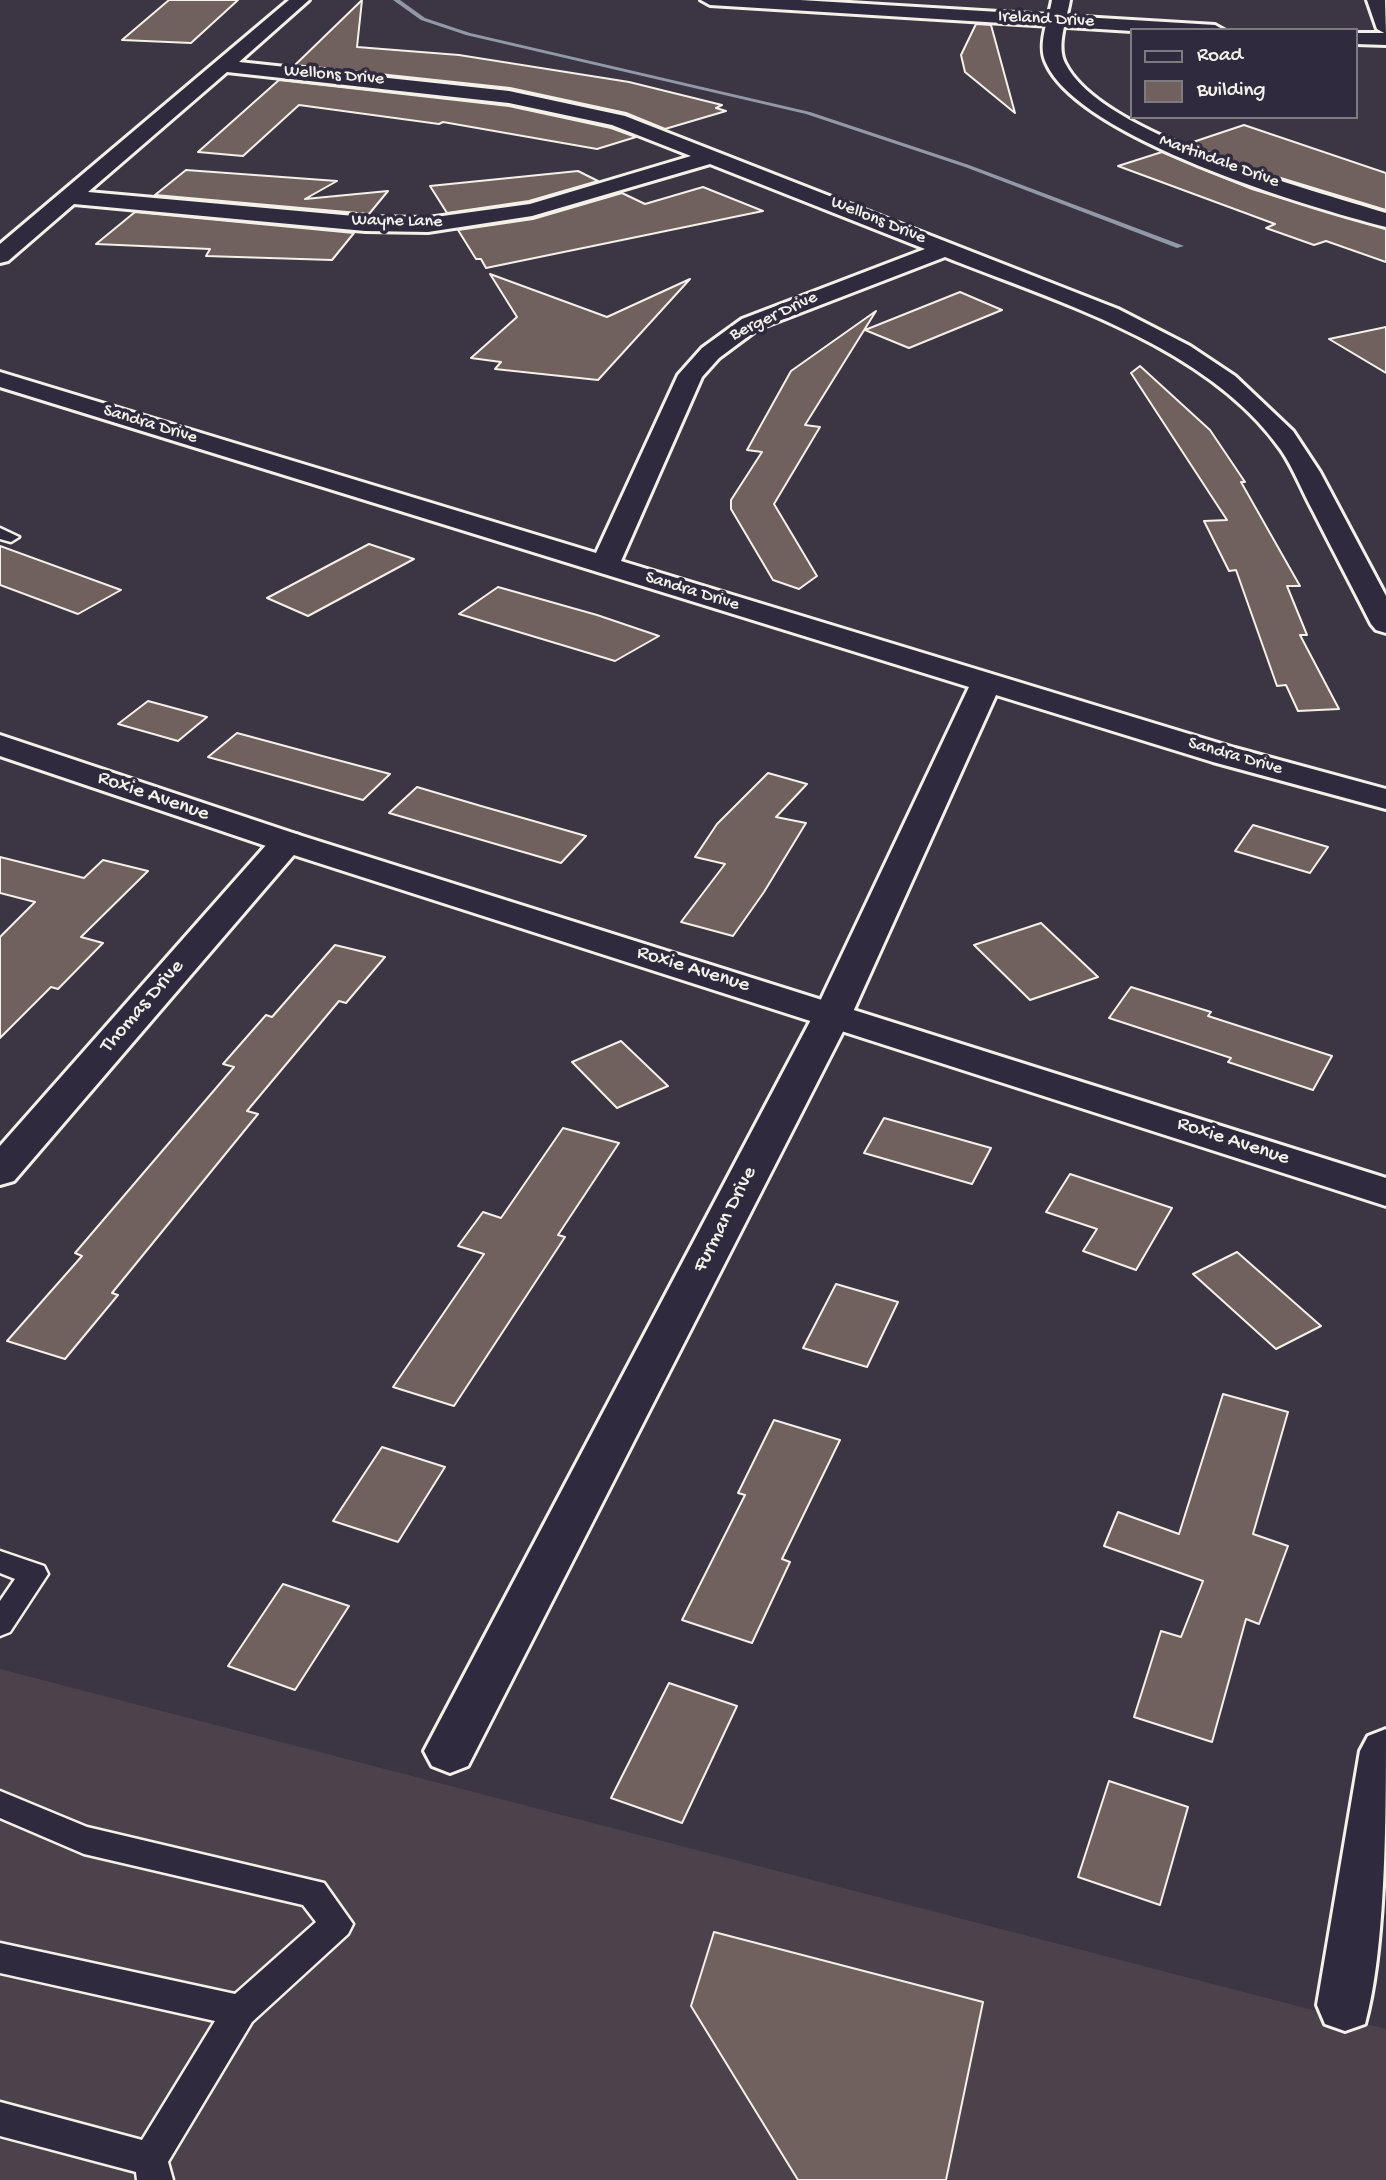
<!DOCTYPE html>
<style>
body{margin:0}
#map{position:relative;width:1386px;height:2180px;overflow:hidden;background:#3c3544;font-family:"Gochi Hand",sans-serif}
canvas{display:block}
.legend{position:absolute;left:1130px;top:28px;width:228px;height:91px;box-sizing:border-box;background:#2f2a3d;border:2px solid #7e7a81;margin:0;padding:9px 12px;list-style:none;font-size:21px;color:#f4f1e8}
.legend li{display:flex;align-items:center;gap:14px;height:35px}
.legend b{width:35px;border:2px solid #7e7a81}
</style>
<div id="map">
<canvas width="1386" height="2180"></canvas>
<ul class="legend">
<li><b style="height:9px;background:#2f2a3d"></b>Road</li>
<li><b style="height:19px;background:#70605e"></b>Building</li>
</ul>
</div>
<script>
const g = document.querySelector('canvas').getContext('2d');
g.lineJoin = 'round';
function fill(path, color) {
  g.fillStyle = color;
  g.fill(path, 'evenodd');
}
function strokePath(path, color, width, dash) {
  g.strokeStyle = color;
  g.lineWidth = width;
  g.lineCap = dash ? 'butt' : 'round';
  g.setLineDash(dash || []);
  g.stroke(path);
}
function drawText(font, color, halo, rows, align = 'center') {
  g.font = font + ' "Gochi Hand",sans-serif';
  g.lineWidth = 7;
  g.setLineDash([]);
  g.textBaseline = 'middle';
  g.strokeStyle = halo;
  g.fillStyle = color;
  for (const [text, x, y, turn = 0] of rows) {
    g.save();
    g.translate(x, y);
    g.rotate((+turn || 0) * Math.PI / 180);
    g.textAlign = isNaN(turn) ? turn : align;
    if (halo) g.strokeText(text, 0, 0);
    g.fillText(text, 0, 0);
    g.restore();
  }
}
fill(new Path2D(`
 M0 1669 1386 2029V2180H0Z`), '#4c424c');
fill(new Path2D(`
 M393 0H400L425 18 470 33 810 112 969 165 1184 246 1177 248 965 167 806 114 466 35 421 20Z`), '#9299a6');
const building = new Path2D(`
 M169 0H238L191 43 122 40Z
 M362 0 357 47 459 55 629 82 722 105 716 108 726 111 665 129 626 113 510 88 295 65Z
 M976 24 991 25 1015 113 965 72 961 55Z
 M279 80 509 106 611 128 636 137 597 149 443 122 439 124 299 105 243 156 198 152Z
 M1244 125 1386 173V210L1261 172 1187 144Z
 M1162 152 1252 189 1386 229V262L1326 241 1314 245 1266 228 1275 224 1118 166Z
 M186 170 337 181 305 199 388 191 369 214 155 195Z
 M578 171 598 181 529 201 447 213 430 186Z
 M703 187 763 211 486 268 481 259H476L458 230 533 219 622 193 645 204Z
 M135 212 354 233 332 260 206 256 210 249 96 244Z
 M490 274 607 317 690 279 598 380 495 369 501 362 471 358 517 317Z
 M960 292 1002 310 909 348 865 330Z
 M876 311 805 425 820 427 774 504 817 576 799 589 773 580 731 509V500L762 452 747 450 791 371Z
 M1386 327V373L1329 339Z
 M1140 366 1210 430 1245 482H1241L1300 586H1287L1307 635H1300L1339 709 1298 711 1286 685 1277 686 1236 570 1229 571 1204 521 1227 520 1131 373Z
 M369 544 414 559 308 616 267 598Z
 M0 546 121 590 78 614 0 585Z
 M498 587 597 615 659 636 615 661 459 614Z
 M148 701 207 717 178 741 118 724Z
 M237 733 326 757 390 774 363 800 208 757Z
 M768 773 807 784 776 817 806 823 764 892 733 936 681 922 725 864 695 857 717 824Z
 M417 787 481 806 586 836 561 863 389 813Z
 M1253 825 1328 847 1310 873 1235 851Z
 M0 857 84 878 103 860 148 871 81 937 103 943 58 989 51 987 0 1038V937L35 902 0 893Z
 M1041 923 1098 977 1030 1000 974 945Z
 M335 945 385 957 346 1003 339 1001 247 1111 258 1114 112 1293 118 1295 65 1359 7 1341 82 1256 75 1253 234 1067 223 1064 266 1015 272 1017Z
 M1131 987 1211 1012 1208 1016 1332 1056 1313 1090 1228 1062 1231 1058 1109 1018Z
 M621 1041 668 1086 617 1108 572 1062Z
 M884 1118 991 1148 972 1184 864 1153Z
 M563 1128 619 1143 558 1235 565 1237 454 1406 393 1387 484 1254 458 1246 483 1212 501 1218Z
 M1070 1174 1172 1208 1136 1270 1083 1251 1097 1229 1046 1212Z
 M1237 1252 1321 1326 1276 1349 1193 1274Z
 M836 1284 898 1302 867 1367 803 1348Z
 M1223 1394 1288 1412 1253 1534 1288 1546 1259 1624 1246 1619 1212 1742 1134 1717 1161 1631 1181 1637 1203 1581 1104 1546 1118 1512 1179 1534Z
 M774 1420 840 1440 782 1559 790 1562 752 1643 682 1620 745 1495 738 1493Z
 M382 1447 445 1467 398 1542 333 1521Z
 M283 1584 349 1606 295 1690 228 1666Z
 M669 1683 737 1706 682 1823 611 1798Z
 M1109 1781 1188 1807 1160 1905 1078 1877Z
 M714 1932 983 2002 946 2180H798L691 2006Z`);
fill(building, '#70605e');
strokePath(building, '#f4f1e8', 2);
const service = new Path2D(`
 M0 528 19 537 11 542 0 539Z
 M0 1551 44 1566 48 1574 10 1632 0 1636V1601L15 1579 0 1573Z
 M0 1791 87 1827 324 1883 353 1924 348 1934 252 2022 168 2162 173 2180H137L136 2172 0 2136V2102L142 2140 215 2021 0 1973V1943L235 1994 316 1922 303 1905 84 1854 0 1818Z`);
const minor = new Path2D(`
 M289 0H309L239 62 509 91 625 116 1118 309 1190 346 1235 376 1293 431 1320 472 1386 596V633L1376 630 1371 624C1352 586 1332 549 1313 511 1302 491 1294 469 1281 450 1208 346 1058 302 945 257L758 329 719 358 702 377 621 561 1235 748 1386 789V809L1213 762 996 695 852 1014 468 1766 450 1773 432 1766 424 1751 814 1014 969 687 0 387V372L596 553 678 375 702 348 742 319 925 249 710 164 532 216 428 232 365 231 74 204 8 261 0 263V244ZM227 72 509 103 612 125 691 156 530 204 428 218 365 217 88 192Z
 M1052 0H1070C1067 19 1056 45 1065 63 1101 136 1310 189 1386 213V227C1307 207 1079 138 1046 63 1037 44 1049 19 1052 0Z
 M1367 0H1385L1386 34 1377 29Z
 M287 832 299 835 304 842 299 849 14 1181 0 1185V1146L275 835Z
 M1386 1729C1386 1812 1386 1949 1365 2024L1345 2031 1325 2024 1317 2005 1360 1751 1368 1736Z`);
const tertiary = new Path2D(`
 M0 735 299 835 1386 1178V1206L275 849 0 756Z`);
const secondary = new Path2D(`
 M701 0H800L1215 25 1224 30 1132 31 710 5Z
 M1356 33H1386V45L1356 44Z`);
strokePath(service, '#f4f1e8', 5);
strokePath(minor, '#f4f1e8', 6);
strokePath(tertiary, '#f4f1e8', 6);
strokePath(secondary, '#f4f1e8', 6);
fill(service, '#2f2a3d');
fill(minor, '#2f2a3d');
fill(tertiary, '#2f2a3d');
fill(secondary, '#2f2a3d');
drawText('18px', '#f4f1e8', '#2f2a3d', [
 ["Ireland Drive",1046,20,3],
 ["Wellons Drive",334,76,5],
 ["Martindale Drive",1219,162,20],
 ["Wellons Drive",878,221,22],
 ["Wayne Lane",397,222,1],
 ["Berger Drive",774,317,-25],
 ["Sandra Drive",150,425,17],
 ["Sandra Drive",692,592,17],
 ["Sandra Drive",1235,757,16]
]);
drawText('21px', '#f4f1e8', '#2f2a3d', [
 ["Roxie Avenue",153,797,19],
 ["Roxie Avenue",693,970,17],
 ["Thomas Drive",143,1007,-49],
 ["Roxie Avenue",1233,1142,18],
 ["Furman Drive",726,1220,-63]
]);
</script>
